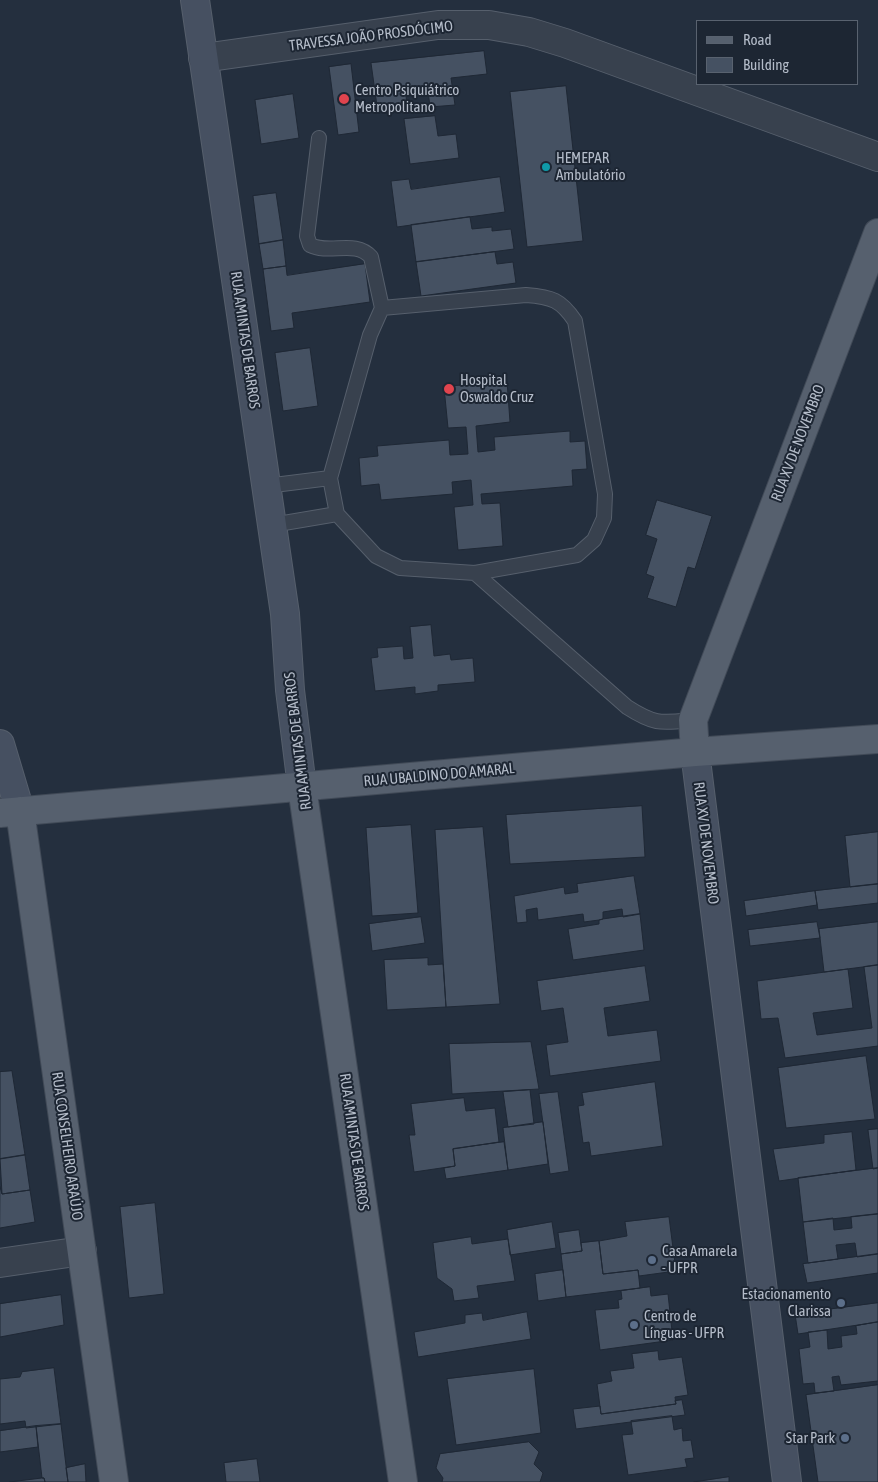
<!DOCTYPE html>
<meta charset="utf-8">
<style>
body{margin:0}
#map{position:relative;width:878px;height:1482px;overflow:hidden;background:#242f3e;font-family:"Asap Condensed",sans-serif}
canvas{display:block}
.legend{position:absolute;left:696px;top:20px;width:162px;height:65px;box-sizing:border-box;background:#1d2633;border:1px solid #59626f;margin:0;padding:6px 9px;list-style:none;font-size:15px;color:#b4bcc9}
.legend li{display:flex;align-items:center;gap:10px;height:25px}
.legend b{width:25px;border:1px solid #59626f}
</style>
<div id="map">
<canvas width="878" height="1482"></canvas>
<ul class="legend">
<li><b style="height:6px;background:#56606e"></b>Road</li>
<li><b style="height:14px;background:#455162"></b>Building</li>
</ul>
</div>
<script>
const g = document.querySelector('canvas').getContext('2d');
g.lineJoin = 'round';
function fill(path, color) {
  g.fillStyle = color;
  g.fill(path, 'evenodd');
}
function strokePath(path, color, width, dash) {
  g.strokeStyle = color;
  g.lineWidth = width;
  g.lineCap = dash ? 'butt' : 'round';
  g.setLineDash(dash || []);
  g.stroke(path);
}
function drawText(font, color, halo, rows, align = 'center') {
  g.font = font + ' "Asap Condensed",sans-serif';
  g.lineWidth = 4;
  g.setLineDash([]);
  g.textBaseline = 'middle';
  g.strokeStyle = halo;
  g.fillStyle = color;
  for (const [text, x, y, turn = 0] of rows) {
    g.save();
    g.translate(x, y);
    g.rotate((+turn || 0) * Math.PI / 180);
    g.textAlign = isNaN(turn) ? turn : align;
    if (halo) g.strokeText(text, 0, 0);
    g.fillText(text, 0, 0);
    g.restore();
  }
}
const building = new Path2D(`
 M484 51 487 74 451 78 455 105 430 107 428 91 406 94 407 110 378 113 371 63Z
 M351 64 359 132 338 135 329 67Z
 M566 86 583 241 527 247 510 92Z
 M293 94 299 138 261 144 255 100Z
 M435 116 438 136 456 134 459 158 410 164 404 119Z
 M500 177 505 212 397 227 391 181 409 179 411 189Z
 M276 193 283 240 259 244 253 196Z
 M470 217 472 229 492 227V231L511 229 514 249 416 262 411 225Z
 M283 240 286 266 263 269 259 244Z
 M495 252 497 264 513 262 516 283 421 296 416 262Z
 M365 264 370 302 292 313 294 328 271 331 263 269 286 266 287 275Z
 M310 348 318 406 283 411 275 353Z
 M507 381 510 422 476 426 478 452 495 450 494 437 570 431V442L585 441 587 469 572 470 573 486 481 494 482 504 500 503 503 546 458 550 454 507 473 505 471 480 452 482 453 494 381 500 379 484 361 486 359 458 378 456 377 446 449 440 450 455 468 454 466 427 448 428 444 387Z
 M657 500 712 516 695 569 688 567 676 607 647 598 654 577 646 574 657 539 646 535Z
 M431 625 434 656 450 654 451 660 473 658 475 682 438 685V691L415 694V687L375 691 371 658 378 657 377 648 403 646 404 659 413 658 410 627Z
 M642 806 645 857 510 864 506 815Z
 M411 825 418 913 372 916 366 828Z
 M483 827 500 1004 446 1007 435 830Z
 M878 832V884L850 887 845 836Z
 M634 876 640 914 623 917 622 909 603 912V919L599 920 584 922 583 914 538 920 537 908 526 910 527 922 517 923 514 896 564 887 565 894 578 892 577 884Z
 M878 884V903L818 910 815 891Z
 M815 891 817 905 746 916 744 901Z
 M640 914 644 950 573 960 568 929 599 924V920L603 919Z
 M421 917 425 943 372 951 369 924Z
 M817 922 820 938 750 946 748 930Z
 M878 922V965L824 972 819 929Z
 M428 958V965L443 964 446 1007 387 1010 384 960Z
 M878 965V1046L785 1058 778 1018 761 1019 757 981 848 969 853 1008 813 1013 817 1035 872 1028 864 967Z
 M645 966 650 1001 604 1008 608 1036 657 1030 661 1061 550 1076 546 1045 568 1042 563 1008 541 1011 537 981Z
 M531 1042 539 1089 452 1094 449 1044Z
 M866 1056 875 1119 786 1128 778 1068Z
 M12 1071 25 1155 0 1159V1072Z
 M655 1082 663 1146 591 1156 589 1142 583 1143 578 1106 584 1105 582 1093Z
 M530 1090 534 1124 508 1127 503 1092Z
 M558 1092 569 1171 550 1174 539 1094Z
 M464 1098 466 1111 495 1108 499 1142 453 1149 455 1166 414 1172 409 1135H415L411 1104Z
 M543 1122 548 1164 508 1170 503 1128Z
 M878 1129V1168L873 1169 868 1130Z
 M852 1132 856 1170 779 1181 773 1149 824 1143V1135Z
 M504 1142 508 1170 446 1179 444 1168 455 1166 453 1149Z
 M25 1155 30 1190 2 1194 0 1159Z
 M878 1168V1214L803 1222 798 1178Z
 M0 1187 2 1194 30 1190 35 1222 0 1228Z
 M155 1203 164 1294 129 1298 120 1207Z
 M878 1214V1254L857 1257 855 1243 836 1245 838 1259 808 1263 803 1222 833 1218 834 1230 852 1228 851 1217Z
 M669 1217 676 1271 639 1276 638 1270 603 1274 599 1241 627 1236 625 1222Z
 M552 1222 556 1248 510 1255 507 1230Z
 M579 1230 582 1251 561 1254 558 1233Z
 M471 1237 472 1244 508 1239 515 1281 477 1286 479 1298 454 1301 452 1289 437 1278 433 1243Z
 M599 1241 603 1274 638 1270 640 1288 566 1297 561 1254 582 1251 581 1243Z
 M878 1254V1273L807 1283 803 1264Z
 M563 1270 566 1297 538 1301 535 1274Z
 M650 1287 651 1296 668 1294 673 1340 600 1350 595 1310 619 1308 618 1300 622 1299 621 1291Z
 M61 1295 64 1325 0 1337V1304Z
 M878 1303V1322L798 1334 795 1314Z
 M527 1312 531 1339 418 1357 414 1332 465 1323V1315L482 1313 483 1320Z
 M878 1322V1381L841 1385 839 1376 832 1377 834 1391 815 1393 814 1383 803 1384 799 1349 810 1347 808 1332 827 1330 828 1349 842 1347 841 1336 857 1334 856 1326Z
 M658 1351 659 1360 682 1357 688 1395 675 1397 676 1404 601 1414 597 1384 612 1381 610 1371 634 1368 632 1354Z
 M54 1368 61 1424 26 1428 25 1421 0 1424V1379L20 1377 22 1372Z
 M534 1369 541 1433 456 1445 447 1379Z
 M878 1385V1482H818L806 1395Z
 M682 1400 685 1415 576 1429 573 1409 600 1406 601 1414 676 1404 675 1401Z
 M672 1416 674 1430 682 1428 683 1441 691 1440 694 1458 685 1459 687 1467 628 1475 622 1435 633 1434 631 1421Z
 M61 1424 68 1482H45L44 1478H42L36 1426Z
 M36 1426 38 1447 0 1452V1431Z
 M529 1442 539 1452 534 1464 543 1473 540 1482H442L443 1478 436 1468 440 1454Z
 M257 1459 260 1482H226L224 1463Z
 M85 1464 86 1482H68L66 1468Z
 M729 1477V1482H694Z
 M42 1478H44L45 1482H10Z`);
fill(building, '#455162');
strokePath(building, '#1f2835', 1);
const lane = new Path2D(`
 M319 138 307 236 310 245C330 255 355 239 371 257L382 308 370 335 330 478 337 514 376 556 400 568 475 573 627 707C655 725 661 723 693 720
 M382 308 526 295C552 297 561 300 575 321L605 494 604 518 594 540 577 555 475 573
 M266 486 330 478
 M272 525 337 514`);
const street = new Path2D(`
 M203 58 438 25H489L529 32 565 43 878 157
 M0 1263 82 1251`);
const secondary = new Path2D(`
 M195 0 285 614 290 690 302 787
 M0 744 20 811
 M695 752 787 1482`);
const primary = new Path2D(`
 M695 752 693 720 878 233
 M302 787 403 1482
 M20 811 114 1482
 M0 813 695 752 878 739`);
strokePath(lane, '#565f6c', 16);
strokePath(street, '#565f6c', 30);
strokePath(secondary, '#565f6c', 30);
strokePath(primary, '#414a57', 30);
strokePath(lane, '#38414e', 14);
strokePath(street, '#38414e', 28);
strokePath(secondary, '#465061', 28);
strokePath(primary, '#56606e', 28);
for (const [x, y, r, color] of [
 [344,99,6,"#e0444e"],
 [546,167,5,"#0f9aa8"],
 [449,389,6,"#e0444e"],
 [652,1260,5,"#5c6f8a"],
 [841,1303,5,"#5c6f8a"],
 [634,1325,5,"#5c6f8a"],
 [845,1438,5,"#5c6f8a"]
]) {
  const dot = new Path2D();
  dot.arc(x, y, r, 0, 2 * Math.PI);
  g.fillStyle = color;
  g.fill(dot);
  strokePath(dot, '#1d2633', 2);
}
drawText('15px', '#b4bcc9', '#1d2633', [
 ["TRAVESSA JOÃO PROSDÓCIMO",371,36,-7],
 ["RUA AMINTAS DE BARROS",245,340,82],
 ["RUA XV DE NOVEMBRO",798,443,-69],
 ["RUA AMINTAS DE BARROS",298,741,-97],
 ["RUA UBALDINO DO AMARAL",439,775,-5],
 ["RUA XV DE NOVEMBRO",706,843,83],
 ["RUA AMINTAS DE BARROS",354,1142,82],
 ["RUA CONSELHEIRO ARAÚJO",67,1146,82]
]);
drawText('15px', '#b4bcc9', '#1d2633', [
 ["Centro Psiquiátrico",355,90],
 ["Metropolitano",355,107],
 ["HEMEPAR",556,158],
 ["Ambulatório",556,175],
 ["Hospital",460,380],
 ["Oswaldo Cruz",460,397],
 ["Casa Amarela",662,1251],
 ["- UFPR",662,1268],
 ["Estacionamento",831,1294,"right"],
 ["Clarissa",831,1311,"right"],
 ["Centro de",644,1316],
 ["Línguas - UFPR",644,1333],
 ["Star Park",835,1438,"right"]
], 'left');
</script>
